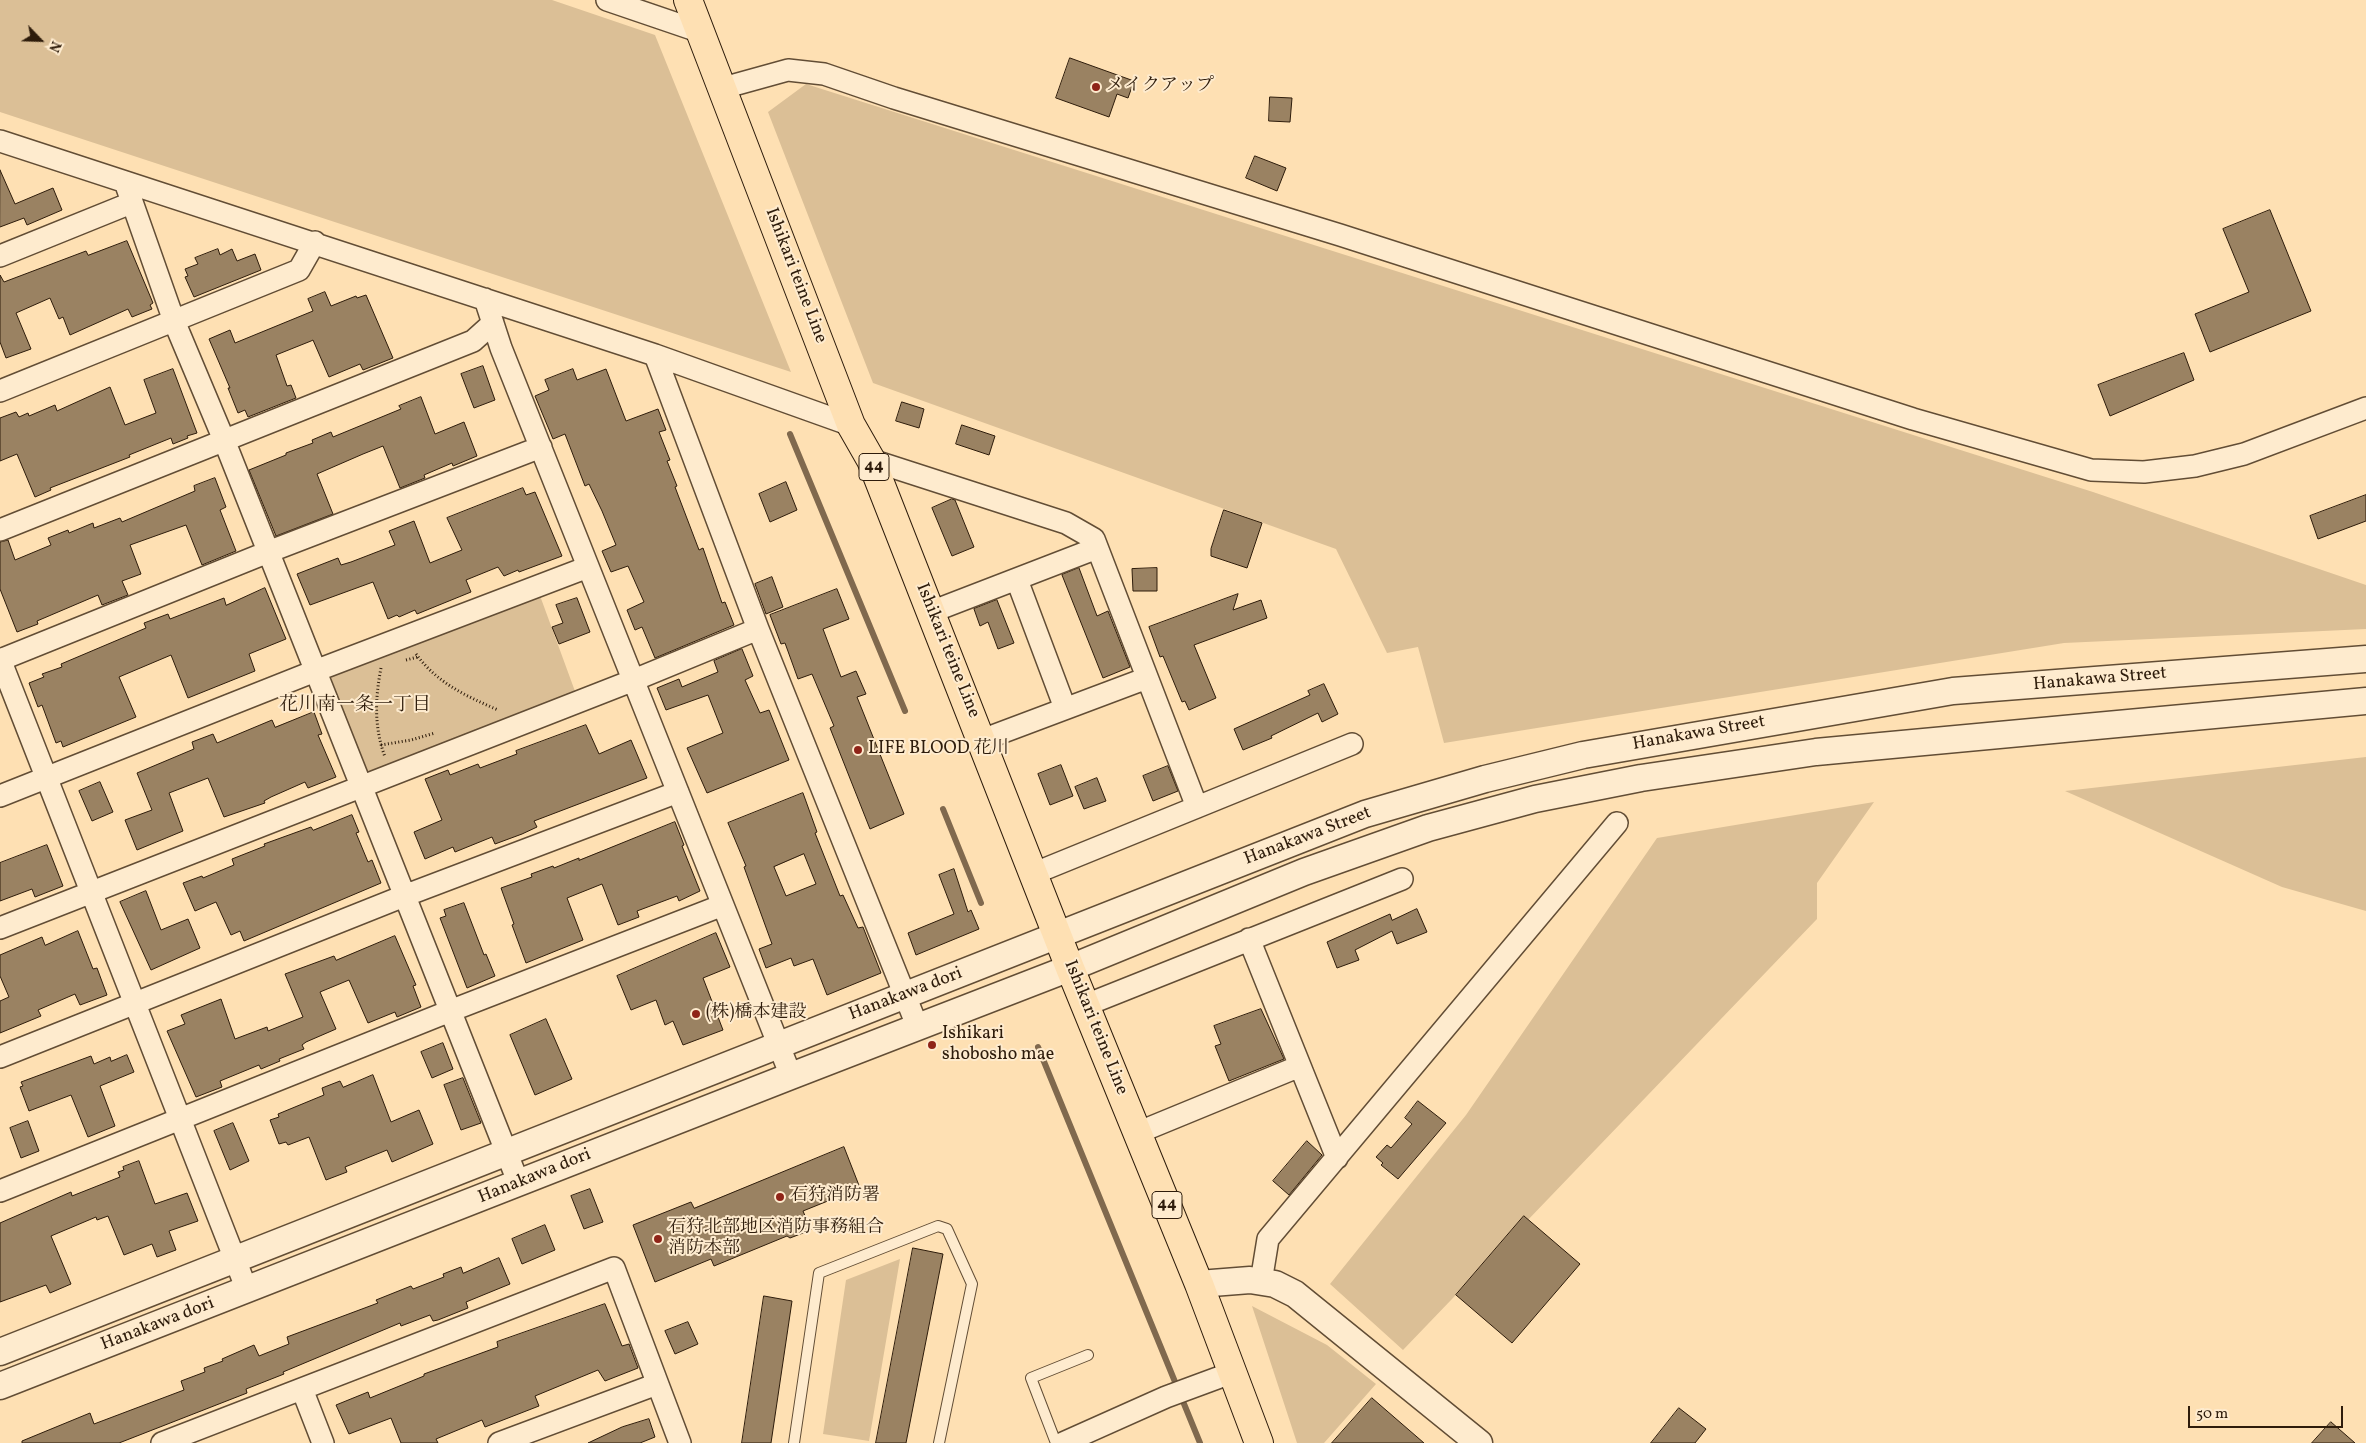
<!DOCTYPE html>
<meta charset="utf-8">
<style>
body{margin:0}
#map{position:relative;width:2366px;height:1443px;overflow:hidden;background:#fee0b3;font-family:Vollkorn,serif}
canvas{display:block}
.north{position:absolute;left:15px;top:15px;width:50px;height:50px;-webkit-text-stroke:4px #feebce;paint-order:stroke;rotate:114deg;font-size:14px;font-weight:700;line-height:20px;text-align:center;color:#2e1c0b}
.north::after{content:'';display:block;margin:auto;width:18px;height:22px;background:#2e1c0b;clip-path:polygon(50% 0,100% 100%,50% 72%,0 100%)}
.scale{position:absolute;left:2188px;top:1406px;width:155px;height:22px;box-sizing:border-box;border:2px solid #2e1c0b;border-top:0;padding-left:6px;font-size:15px;line-height:18px;white-space:nowrap;color:#2e1c0b;-webkit-text-stroke:4px #feebce;paint-order:stroke}
</style>
<div id="map">
<canvas width="2366" height="1443"></canvas>
<div class="north">N</div>
<div class="scale">50 m</div>
</div>
<script>
const g = document.querySelector('canvas').getContext('2d');
g.lineJoin = 'round';
function fill(path, color) {
  g.fillStyle = color;
  g.fill(path, 'evenodd');
}
function strokePath(path, color, width, dash) {
  g.strokeStyle = color;
  g.lineWidth = width;
  g.lineCap = dash ? 'butt' : 'round';
  g.setLineDash(dash || []);
  g.stroke(path);
}
function drawText(font, color, halo, rows, align = 'center') {
  g.font = font + ' Vollkorn,"Noto Serif JP",serif';
  g.lineWidth = 4;
  g.setLineDash([]);
  g.textBaseline = 'middle';
  g.strokeStyle = halo;
  g.fillStyle = color;
  for (const [text, x, y, turn = 0] of rows) {
    g.save();
    g.translate(x, y);
    g.rotate((+turn || 0) * Math.PI / 180);
    g.textAlign = isNaN(turn) ? turn : align;
    if (halo) g.strokeText(text, 0, 0);
    g.fillText(text, 0, 0);
    g.restore();
  }
}
fill(new Path2D(`
 M0 0H552L655 35 791 372 0 112Z
 M806 84 2093 492 2366 585V629L2064 643 1444 743 1418 647 1387 653 1336 549 873 383 768 112Z
 M539 593 576 694 372 772 363 769 331 677 335 672Z
 M2366 757V911L2282 887 2065 791Z
 M1874 802 1817 883V919L1403 1350 1330 1284 1466 1115 1657 838Z
 M900 1259 869 1441 823 1434 846 1280Z
 M1252 1306 1327 1345 1376 1384 1324 1443H1297Z`), '#dbbf96');
strokePath(new Path2D(`
 M790 434 905 711
 M943 809 981 903
 M1038 1047 1200 1443`), '#80694e', 6);
const building = new Path2D(`
 M1070 58 1134 81 1128 98 1117 94 1109 117 1056 98Z
 M1270 97 1292 98 1290 122 1269 121Z
 M1255 156 1286 168 1277 191 1246 178Z
 M0 170 15 204 53 188 62 210 27 225 24 218 0 227Z
 M2270 210 2311 311 2210 352 2195 314 2249 292 2223 229Z
 M127 241 153 303 150 305 152 309 132 317 128 309 70 335 63 317 59 319 50 298 16 313 31 349 6 358 0 342V275L4 282 86 251 88 255Z
 M218 249 220 255 232 249 237 261 255 254 261 270 194 297 185 277 188 276 185 269 198 264 195 258Z
 M325 292 331 306 356 296 357 298 366 295 393 358 363 370 360 364 329 377 313 340 311 341 276 355 287 386 291 385 296 398 248 417 245 410 238 413 228 388H230L209 339 230 330 235 343 313 311 308 299Z
 M2184 353 2194 380 2110 416 2098 385Z
 M483 366 495 400 474 408 461 374Z
 M173 369 197 433 187 436 188 438 173 444 171 438 129 455 130 457 50 488 51 490 35 497 17 454 0 461V418L16 412 19 417 28 413 29 416 55 405 57 411 110 387 125 425 156 413 144 380Z
 M573 369 577 380 606 369 626 421 658 409 666 430 659 432 670 460 667 461 677 486 675 487 699 550 703 548 722 603 725 602 734 625 655 658 642 627 635 630 627 610 644 602 628 566 611 572 602 551 616 545 602 511 589 484 585 486 565 434 553 439 535 396 549 390 545 380Z
 M421 397 435 434 464 422 477 456 453 466 452 463 424 475 425 478 400 488 383 446 363 454 317 474 333 514 276 536 249 470 286 455V453L313 443 312 440 331 432 333 437 401 409 399 406Z
 M902 402 924 409 919 428 896 421Z
 M962 425 995 436 989 455 956 444Z
 M215 478 226 507 220 510 236 551 202 565 186 525 130 545 141 574 122 581 128 595 102 605 98 595 37 621 38 624 17 632 0 589V542L8 540 15 560 51 545 48 538 68 530 69 533 93 523 94 528 120 518 122 522 195 491 194 486Z
 M786 482 797 510 770 522 759 494Z
 M523 488 526 495 535 492 562 556 519 572 518 570 504 576 498 567 466 580 471 592 417 614 415 610 399 617 397 615 388 619 373 582 310 605 297 574 338 558 341 565 351 562 395 545 389 531 414 521 430 563 462 550 447 518Z
 M2366 495V521L2318 539 2310 516Z
 M952 499 955 500 974 547 952 556 932 508Z
 M1224 510 1262 523 1247 568 1211 556V549Z
 M1079 568 1097 616 1108 611 1130 667 1103 678 1062 575Z
 M1157 568V591H1133L1132 569Z
 M772 577 783 607 766 614 755 584Z
 M265 588 286 639 249 654 255 671 188 698 171 655 119 677 136 717 63 747 61 741 56 743 42 705 38 707 29 683 44 677 42 674 62 667 61 664 146 628 144 623 168 614 170 619 224 598 226 605Z
 M837 589 849 619 823 629 841 677 856 671 866 694 857 697 904 814 870 829 830 728 834 726 812 674 798 679 785 643 781 644 770 615Z
 M1238 594 1233 610 1261 600 1267 618 1194 645 1216 698 1189 710 1185 701 1182 702 1163 656 1160 657 1149 627Z
 M577 598 590 632 559 644 552 627 563 623 556 605Z
 M997 600 1014 643 998 649 988 622 980 626 974 609Z
 M742 649 753 676 745 680 760 713 769 710 789 760 707 793 687 748 723 733 708 695 666 710 657 688 679 679 682 687 718 672 714 661Z
 M1324 684 1338 714 1322 722 1318 713 1271 736 1272 738 1243 750 1234 729 1310 695 1308 691Z
 M314 712 322 734 318 735 336 777 308 788 305 782 271 797 264 801 265 803 224 817 208 778 169 793 183 831 137 850 125 820 152 810 137 773 194 749 192 742 213 734 217 743 272 720 275 727Z
 M586 725 599 754 631 740 647 778 534 821 537 827 522 834 495 844 492 837 455 852 453 847 425 859 414 832 442 820 425 779 448 770 450 775 478 764 480 768 517 754 516 751Z
 M1061 765 1073 796 1050 805 1038 774Z
 M1168 766 1178 791 1153 801 1143 776Z
 M1097 778 1106 801 1084 809 1075 787Z
 M100 782 113 812 92 821 79 791Z
 M803 793 817 832 815 833 840 896 843 895 858 928 863 927 881 973 827 995 813 959 794 966 791 958 766 968 759 949 772 944 744 867 746 866 728 823ZM804 854 816 884 786 896 774 867Z
 M352 815 359 832 356 833 368 862 372 860 381 883 244 941 240 931 231 935 216 902 195 911 183 883 202 876 203 878 234 865 232 859 265 846 264 844 311 827 313 830Z
 M675 822 684 845 682 846 700 891 679 901 677 896 637 911 639 917 618 925 602 884 567 898 583 940 526 963 512 925 514 924 501 888 532 877 531 874 553 866 554 868 579 858V860Z
 M47 845 63 886 35 897 32 889 0 901V863Z
 M954 869 968 912 971 910 979 929 916 955 908 933 954 914 939 875Z
 M146 891 161 930 188 919 200 948 151 970 120 902Z
 M464 903 484 955 486 954 495 976 467 988 440 918 446 916 444 910Z
 M1417 909 1427 932 1397 944 1392 931 1355 950 1359 960 1337 968 1327 942 1390 914 1392 920Z
 M78 931 93 969 97 968 107 995 80 1005 75 994 38 1010 41 1016 0 1033V1001L9 997 0 976V955L42 937 45 945Z
 M716 933 730 967 703 978 723 1030 683 1045 673 1021 665 1025 656 1000 631 1010 617 976Z
 M395 936 416 985 413 986 421 1007 397 1017 395 1012 368 1023 349 980 320 992 336 1029 306 1042 302 1045 304 1049 279 1059 280 1061 261 1069 259 1065 220 1081 222 1087 196 1097 167 1031 185 1024 181 1015 221 999 235 1039 267 1027 268 1031 303 1017 285 974 334 956 336 960Z
 M1261 1009 1284 1059 1229 1081 1215 1046 1221 1044 1214 1026Z
 M546 1019 572 1079 535 1095 510 1035Z
 M443 1043 453 1069 432 1078 421 1052Z
 M127 1055 134 1072 100 1086 115 1126 88 1137 71 1095 29 1111 20 1087 23 1086 21 1082 91 1056 94 1064 110 1057 111 1061Z
 M373 1075 391 1122 419 1110 433 1144 392 1162 387 1150 345 1167 347 1172 326 1180 309 1137 288 1145 286 1142 279 1144 270 1120 279 1117 278 1114 324 1095 322 1088 340 1081 343 1087Z
 M463 1078 481 1123 461 1130 444 1085Z
 M1418 1101 1446 1123 1398 1179 1381 1165 1383 1163 1376 1157 1387 1145 1391 1148 1412 1124 1405 1118Z
 M28 1121 39 1151 21 1158 10 1128Z
 M233 1123 249 1161 230 1170 214 1131Z
 M1307 1141 1322 1155 1289 1195 1273 1181Z
 M844 1147 860 1188 803 1211 811 1230 790 1238 787 1236 714 1266 711 1259 655 1282 633 1225 691 1202 694 1208Z
 M139 1161 155 1204 187 1193 198 1221 169 1231 176 1250 157 1257 152 1244 124 1255 108 1216 97 1220 96 1217 51 1236 71 1284 50 1293 46 1285 0 1302V1223L71 1192 72 1196 120 1177 118 1172 124 1170 123 1167Z
 M590 1189 603 1222 584 1229 571 1196Z
 M1524 1216 1580 1264 1512 1343 1456 1295Z
 M545 1225 555 1250 522 1264 512 1239Z
 M913 1248 943 1254 906 1443H876Z
 M499 1258 510 1284 466 1302 468 1308 438 1320 433 1321 430 1315 401 1326 400 1323 283 1372 284 1374 246 1389 247 1393 119 1443H22V1441L90 1413 94 1424 184 1390 181 1381 205 1372 204 1368 223 1361 222 1359 254 1345 259 1356 289 1344 287 1337 378 1303 376 1300 411 1286 413 1289 444 1277 443 1274 461 1267 463 1273Z
 M764 1296 792 1301 771 1443H742Z
 M605 1304 622 1346 629 1344 638 1368 605 1381 598 1370 535 1396 539 1406 485 1427 482 1420 436 1439 438 1443H401L391 1418 349 1434 336 1405 368 1392 370 1398 424 1376V1374L498 1347 497 1342Z
 M688 1322 698 1344 675 1354 665 1331Z
 M1372 1398 1424 1443H1332Z
 M1679 1408 1706 1429 1695 1443H1651Z
 M649 1419 655 1437 640 1443H588L622 1427Z
 M2331 1422 2355 1443H2312Z`);
fill(building, '#9a8262');
strokePath(building, '#2e1c0b', 1);
const service = new Path2D(`
 M794 1443 819 1273 938 1226 947 1229 972 1284 939 1443
 M1056 1443 1031 1378 1088 1355`);
const minor = new Path2D(`
 M607 0 701 32
 M723 88 788 70 824 74 894 98 1340 235 1913 419 2091 470 2144 472 2195 466 2244 454 2366 408
 M0 141 655 355 851 425
 M125 182 174 321 224 440 519 1184
 M0 256 131 203
 M485 299 501 348 791 1076
 M655 355 758 629 918 1028
 M0 391 299 270 315 242
 M871 460 1066 523 1094 539 1197 807
 M0 530 473 341 493 323
 M1017 580 1065 708
 M931 612 1097 548
 M0 659 247 1290
 M0 660 268 552 541 447
 M982 740 1147 678
 M0 796 315 671 588 567
 M1035 873 1352 744
 M0 928 634 680 758 629
 M1249 939 1337 1158
 M1086 1005 1402 879
 M0 1057 404 896 678 792
 M1137 1133 1300 1066
 M0 1191 450 1011 723 905
 M1261 1282 1268 1239 1617 823
 M302 1389 323 1443
 M162 1443 614 1268 680 1443
 M499 1443 657 1384
 M1063 1443 1166 1397 1231 1373`);
const tertiary = new Path2D(`
 M1199 1284 1250 1280 1275 1284 1295 1294 1479 1443
 M0 1352 1365 814 1485 779 1583 755 1953 691 2366 659
 M0 1386 791 1076 1070 968 1304 872 1428 828 1535 799 1641 778 1816 752 2366 701`);
const primary = new Path2D(`
 M688 0 851 425 871 460 1070 968 1199 1284 1259 1443`);
strokePath(service, '#624d35', 12);
strokePath(minor, '#624d35', 24);
strokePath(tertiary, '#624d35', 29);
strokePath(primary, '#2e1c0b', 30);
strokePath(new Path2D(`
 M416 654C437 683 466 696 498 710
 M406 660 418 657
 M381 668C375 699 374 727 385 757
 M381 745 411 740 435 733`), '#2e1c0b', 3, [1, 2.5]);
strokePath(service, '#feebce', 10);
strokePath(minor, '#feebce', 21);
strokePath(tertiary, '#feebce', 26);
strokePath(primary, '#fee0b3', 28);
for (const [x, y, r, color] of [
 [1096,87,5,"#8f2418"],
 [858,750,5,"#8f2418"],
 [696,1014,5,"#8f2418"],
 [932,1045,5,"#8f2418"],
 [780,1197,5,"#8f2418"],
 [658,1239,5,"#8f2418"]
]) {
  const dot = new Path2D();
  dot.arc(x, y, r, 0, 2 * Math.PI);
  g.fillStyle = color;
  g.fill(dot);
  strokePath(dot, '#feebce', 2);
}
for (const [x, y, w] of [
 [874,467,30],
 [1167,1205,30]
]) {
  const box = new Path2D();
  box.roundRect(x - w / 2, y - 13.5, w, 27, 4);
  g.fillStyle = '#feebce';
  g.fill(box);
  strokePath(box, '#2e1c0b', 1);
}
drawText('bold 16px', '#2e1c0b', null, [
 ["44",874,467],
 ["44",1167,1205]
]);
drawText('18px', '#2e1c0b', '#feebce', [
 ["メイクアップ",1106,87],
 ["LIFE BLOOD 花川",868,750],
 ["(株)橋本建設",706,1014],
 ["Ishikari",942,1035],
 ["shobosho mae",942,1056],
 ["石狩消防署",790,1197],
 ["石狩北部地区消防事務組合",668,1229],
 ["消防本部",668,1250]
], 'left');
drawText('18px', '#2e1c0b', '#feebce', [
 ["Ishikari teine Line",795,276,69],
 ["Ishikari teine Line",947,651,68],
 ["Hanakawa Street",2100,680,-5],
 ["Hanakawa Street",1699,734,-10],
 ["Hanakawa Street",1308,837,-21],
 ["Hanakawa dori",906,995,-21],
 ["Ishikari teine Line",1095,1028,68],
 ["Hanakawa dori",535,1177,-22],
 ["Hanakawa dori",158,1325,-21]
]);
drawText('19px', '#2e1c0b', '#feebce', [
 ["花川南一条一丁目",355,707]
]);
</script>
